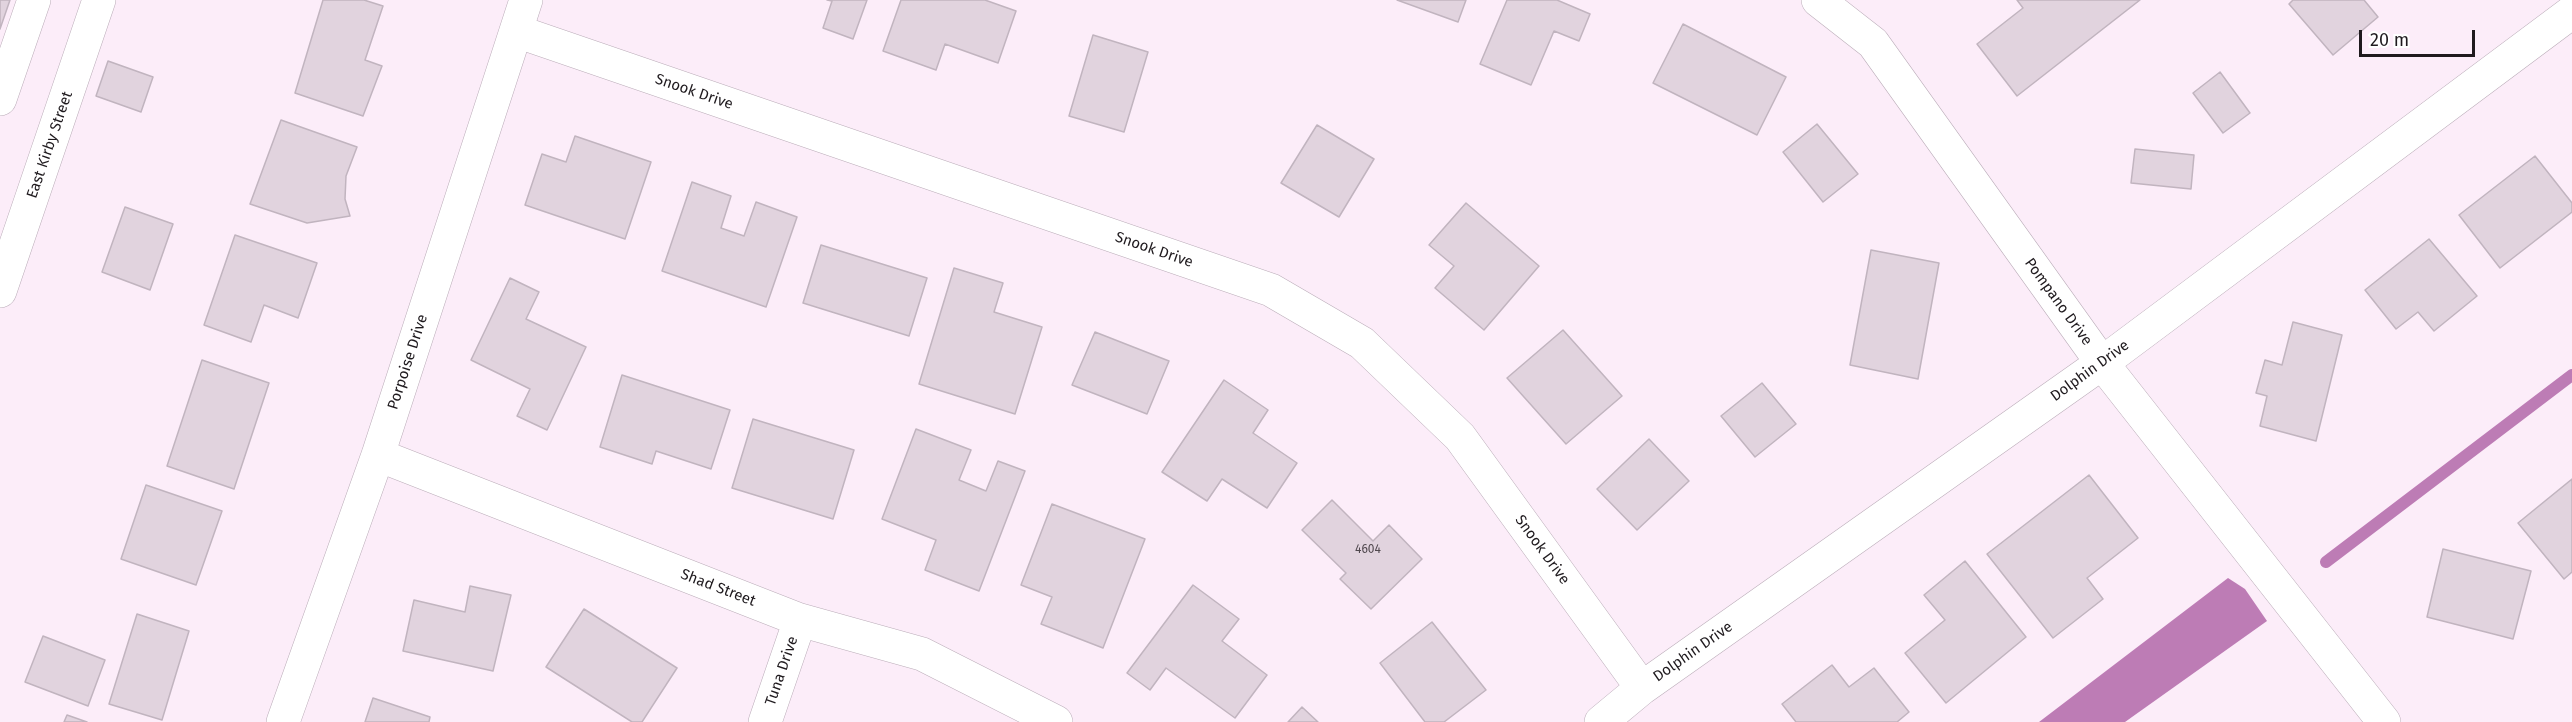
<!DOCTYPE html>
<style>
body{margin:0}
#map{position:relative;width:2572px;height:722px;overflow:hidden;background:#fcedf9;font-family:"Fira Sans",sans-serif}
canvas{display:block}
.scale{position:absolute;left:2359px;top:30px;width:116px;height:27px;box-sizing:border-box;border:3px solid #1f1a1e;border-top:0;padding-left:8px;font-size:18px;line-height:21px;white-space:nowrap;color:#1f1a1e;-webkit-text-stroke:4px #fff;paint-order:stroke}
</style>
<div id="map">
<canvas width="2572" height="722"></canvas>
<div class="scale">20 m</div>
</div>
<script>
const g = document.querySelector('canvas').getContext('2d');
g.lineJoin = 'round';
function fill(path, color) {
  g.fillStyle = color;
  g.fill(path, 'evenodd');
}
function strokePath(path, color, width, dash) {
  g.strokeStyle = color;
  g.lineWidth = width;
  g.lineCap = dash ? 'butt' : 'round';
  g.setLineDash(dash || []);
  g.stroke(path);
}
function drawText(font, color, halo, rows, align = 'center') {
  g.font = font + ' "Fira Sans",sans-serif';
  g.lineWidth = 5;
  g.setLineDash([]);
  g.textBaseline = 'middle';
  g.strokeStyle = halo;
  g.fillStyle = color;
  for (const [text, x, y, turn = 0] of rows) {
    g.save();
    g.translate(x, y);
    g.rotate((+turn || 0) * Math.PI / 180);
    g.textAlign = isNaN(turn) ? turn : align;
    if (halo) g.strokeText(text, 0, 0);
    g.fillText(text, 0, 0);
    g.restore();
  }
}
fill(new Path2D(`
 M2228 578 2245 589 2267 621 2125 722H2039Z`), '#bd7cb5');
strokePath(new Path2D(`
 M2326 562 2572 375`), '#bd7cb5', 12);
const building = new Path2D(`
 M0 0H10L0 29Z
 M323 0H364L383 6 365 60 382 66 363 116 295 93Z
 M827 0H867L853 39 823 28 832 1Z
 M901 0H985L1016 11 998 63 945 44 936 70 883 51Z
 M1397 0H1466L1458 22Z
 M1507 0H1557L1590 14 1579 41 1554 31 1531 85 1480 64Z
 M2017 0H2140L2017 96 1977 44 2023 8Z
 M2293 0H2364L2378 17 2333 55 2289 4Z
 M1683 24 1786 77 1757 135 1653 83Z
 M1093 35 1148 52 1124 132 1069 116Z
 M108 61 153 77 141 112 96 96Z
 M2220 72 2250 113 2223 133 2193 93Z
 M281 120 357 147 346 176 345 199 350 216 307 223 250 204Z
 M1817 124 1858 174 1823 202 1783 152Z
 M1317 125 1374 159 1339 217 1281 183Z
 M575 136 651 162 625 239 525 205 542 154 566 162Z
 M2135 149 2194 155 2191 189 2131 183Z
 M2535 156 2572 203V212L2500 268 2459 215Z
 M692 182 731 196 721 228 744 236 756 202 797 217 766 307 662 271Z
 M1466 203 1539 266 1484 330 1435 288 1454 266 1429 245Z
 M125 207 173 224 150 290 102 272Z
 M235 235 317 263 298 318 264 305 251 342 204 325Z
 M2429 239 2477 296 2434 331 2418 312 2396 329 2365 290Z
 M821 245 927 278 909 336 803 303Z
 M1871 250 1939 263 1918 379 1850 365Z
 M954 268 1003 283 994 312 1042 327 1015 414 919 384Z
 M510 278 539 292 526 319 586 347 547 430 517 416 530 389 471 360Z
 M2293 322 2342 335 2316 441 2260 426 2267 396 2256 393 2265 360 2282 365Z
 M1563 330 1622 396 1566 444 1507 378Z
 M1095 332 1169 361 1147 414 1072 385Z
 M202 360 269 383 234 489 167 466Z
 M622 375 730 410 711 469 656 451 652 464 600 447Z
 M1224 380 1268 410 1253 433 1297 463 1267 508 1222 479 1207 501 1162 472Z
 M1762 383 1796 424 1755 457 1721 416Z
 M753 419 854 450 833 519 732 488Z
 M916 429 971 450 959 480 986 491 998 461 1025 471 979 591 925 570 936 540 882 519Z
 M1649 439 1689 481 1637 530 1597 489Z
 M2089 475 2138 538 2087 578 2103 599 2053 638 1987 554Z
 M2572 479V572L2564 579 2518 523Z
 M146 485 222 511 196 585 121 559Z
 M1332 500 1373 541 1389 525 1422 559 1371 609 1340 579 1346 573 1302 530Z
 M1052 504 1145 539 1103 648 1041 624 1052 597 1021 585Z
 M2443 549 2531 571 2513 639 2427 617Z
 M1965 561 2026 637 1946 703 1905 653 1945 620 1924 595Z
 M1193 585 1239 619 1222 641 1267 675 1235 718 1166 668 1150 690 1127 673Z
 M470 586 511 595 493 671 403 651 414 600 465 612Z
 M584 609 677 668 642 722H632L546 667Z
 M137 614 189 631 162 720 109 704Z
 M1432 622 1486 690 1444 722H1425L1380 663Z
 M43 636 105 660 88 706 25 682Z
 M1832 665 1849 687 1874 668 1909 712 1897 722H1796L1782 704Z
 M373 698 430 717 429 722H365Z
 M1302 707 1318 722H1288Z
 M67 715 87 722H64Z`);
fill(building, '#e1d3de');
strokePath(building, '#c1b4bf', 1.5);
const minor = new Path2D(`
 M1818 0 1873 43 2102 363 2384 722
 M516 31 1271 290 1362 343 1460 437 1642 688
 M0 99 34 0
 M0 291 99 0
 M378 455 800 620 922 654 1056 722
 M283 722 378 455 526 0
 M765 722 800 620
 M1601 722 1642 688 2102 363 2572 12`);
strokePath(minor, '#bbadb9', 34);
strokePath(minor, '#fff', 33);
drawText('12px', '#50484e', null, [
 ["4604",1368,550]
]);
drawText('15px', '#1f1a1e', '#fff', [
 ["Snook Drive",694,92,19],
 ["East Kirby Street",50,145,-71],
 ["Snook Drive",1154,250,19],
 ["Pompano Drive",2058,302,54],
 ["Porpoise Drive",408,362,-72],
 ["Dolphin Drive",2090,371,-36],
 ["Snook Drive",1542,550,54],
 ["Shad Street",718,588,21],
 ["Dolphin Drive",1693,652,-35],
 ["Tuna Drive",782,671,-71]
]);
</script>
